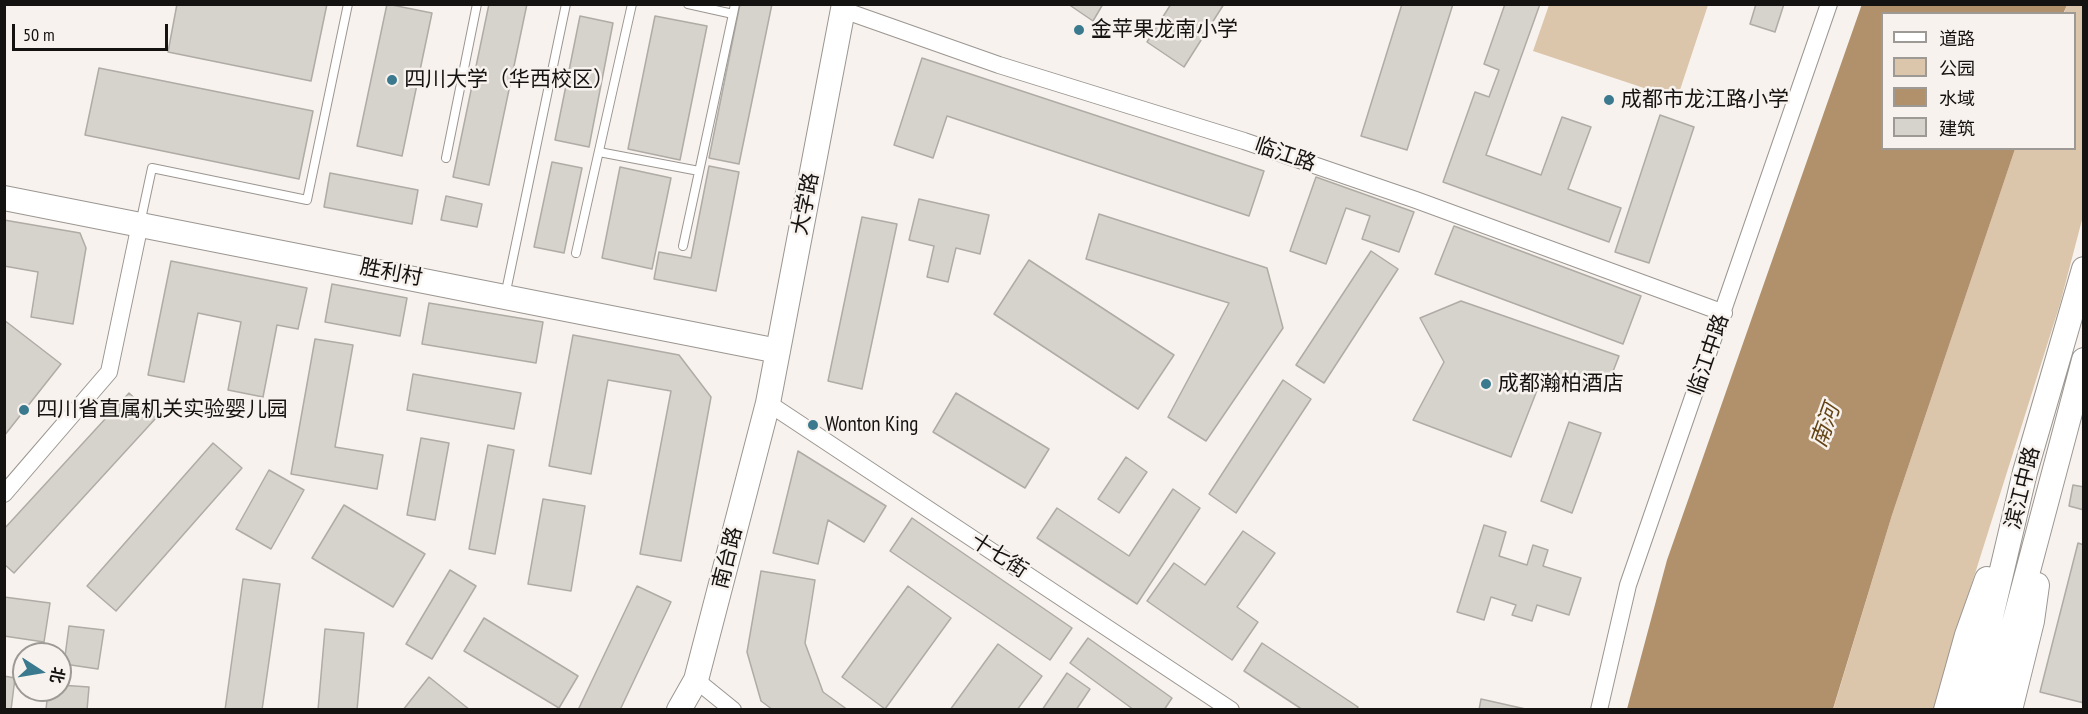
<!DOCTYPE html>
<meta charset="utf-8">
<style>
body{margin:0}
#map{position:relative;width:2088px;height:714px;overflow:hidden;background:#f7f2ed;font-family:"PT Sans Narrow","Noto Sans SC",sans-serif}
canvas{display:block}
.frame{position:absolute;inset:0;border:6px solid #151312;pointer-events:none}
.legend{position:absolute;left:1881px;top:12px;width:195px;height:138px;box-sizing:border-box;background:#f7f2ed;border:2px solid #9d9995;margin:0;padding:8px 10px;list-style:none;font-size:18px;color:#151312}
.legend li{display:flex;align-items:center;gap:12px;height:30px}
.legend b{width:30px;border:2px solid #9d9995}
.north{position:absolute;left:12px;top:642px;width:60px;height:60px;box-sizing:border-box;background:#f7f2ed;border:2px solid #9d9995;border-radius:50%;rotate:102deg;font-size:16px;font-weight:700;line-height:24px;text-align:center;color:#151312}
.north::after{content:'';display:block;margin:auto;width:21px;height:27px;background:#3b7a8e;clip-path:polygon(50% 0,100% 100%,50% 72%,0 100%)}
.scale{position:absolute;left:12px;top:24px;width:156px;height:27px;box-sizing:border-box;border:3px solid #151312;border-top:0;padding-left:8px;font-size:18px;line-height:21px;white-space:nowrap;color:#151312;-webkit-text-stroke:4px #f7f2ed;paint-order:stroke}
</style>
<div id="map">
<canvas width="2088" height="714"></canvas>
<div class="frame"></div>
<ul class="legend">
<li><b style="height:8px;background:#fff"></b>道路</li>
<li><b style="height:16px;background:#dbc5ab"></b>公园</li>
<li><b style="height:16px;background:#b1916b"></b>水域</li>
<li><b style="height:16px;background:#d6d2cc"></b>建筑</li>
</ul>
<div class="north">北</div>
<div class="scale">50 m</div>
</div>
<script>
const g = document.querySelector('canvas').getContext('2d');
g.lineJoin = 'round';
function fill(path, color) {
  g.fillStyle = color;
  g.fill(path, 'evenodd');
}
function strokePath(path, color, width, dash) {
  g.strokeStyle = color;
  g.lineWidth = width;
  g.lineCap = dash ? 'butt' : 'round';
  g.setLineDash(dash || []);
  g.stroke(path);
}
function drawText(font, color, halo, rows, align = 'center') {
  g.font = font + ' "PT Sans Narrow","Noto Sans SC",sans-serif';
  g.lineWidth = 5;
  g.setLineDash([]);
  g.textBaseline = 'middle';
  g.strokeStyle = halo;
  g.fillStyle = color;
  for (const [text, x, y, turn = 0] of rows) {
    g.save();
    g.translate(x, y);
    g.rotate((+turn || 0) * Math.PI / 180);
    g.textAlign = isNaN(turn) ? turn : align;
    if (halo) g.strokeText(text, 0, 0);
    g.fillText(text, 0, 0);
    g.restore();
  }
}
fill(new Path2D(`
 M1549 5V4L1708 5 1677 99 1533 51Z
 M2067 5H2083V216L2060 304 1949 656 1935 709 1833 710 1892 515 2015 149 2074 148V14L2064 13Z`), '#dbc5ab');
fill(new Path2D(`
 M1862 4 2067 5 2063 14H1882V148L2015 149 1892 515 1833 709H1627L1667 560Z`), '#b1916b');
const building = new Path2D(`
 M177 4H327L311 81 168 52Z
 M387 4 432 13 402 156 357 146Z
 M489 4H527L489 185 453 177Z
 M740 4H772L739 164 709 158Z
 M1068 4H1103L1093 21Z
 M1171 4H1224L1184 67 1147 42Z
 M1402 4H1453L1407 150 1361 136Z
 M1505 4H1540L1486 155 1541 175 1562 117 1591 127 1568 189 1621 208 1609 242 1443 182 1475 92 1489 97 1499 70 1484 64Z
 M1756 4H1784L1775 32 1750 24Z
 M580 16 613 23 589 147 555 140Z
 M655 16 707 26 680 160 628 149Z
 M922 58 1264 171 1249 216 947 116 933 158 894 145Z
 M99 68 313 111 299 179 85 135Z
 M1660 115 1694 127 1649 263 1615 252Z
 M552 162 582 168 564 253 534 247Z
 M709 166 739 172 716 291 654 279 659 252 691 258Z
 M620 167 671 178 652 269 602 258Z
 M330 173 418 190 412 224 324 207Z
 M1316 177 1414 212 1399 252 1362 239 1370 216 1346 208 1326 264 1290 251Z
 M446 196 482 204 477 227 441 220Z
 M919 199 989 215 980 254 956 248 948 282 927 277 934 246 909 240Z
 M1099 214 1267 268 1283 328 1206 441 1168 417 1229 303 1086 259Z
 M862 217 897 224 862 389 828 381Z
 M4 220 80 233 86 248 73 324 31 317 38 272 4 266Z
 M1454 226 1641 296 1623 344 1435 274Z
 M1371 251 1398 269 1324 383 1296 365Z
 M1029 260 1174 355 1138 409 994 314Z
 M171 261 307 288 298 329 277 325 263 397 228 390 241 322 198 313 184 382 148 375Z
 M332 284 407 298 400 336 325 322Z
 M1461 301 1619 356 1605 392 1543 375 1511 457 1413 420 1444 362 1420 318Z
 M429 303 543 322 536 363 422 344Z
 M4 320 61 364 4 436Z
 M573 335 679 355 711 397 681 561 640 554 671 391 608 380 591 474 549 466Z
 M315 339 353 345 335 447 383 455 377 489 291 474Z
 M413 374 521 393 514 429 407 410Z
 M1283 380 1311 399 1236 513 1209 494Z
 M129 393 156 418 14 573 4 564V529Z
 M956 393 1049 449 1025 488 933 432Z
 M1569 422 1601 433 1572 513 1541 501Z
 M421 438 449 443 435 520 407 515Z
 M213 443 242 468 116 611 87 586Z
 M488 445 514 450 495 554 469 549Z
 M798 451 886 506 864 542 828 520 818 564 773 553Z
 M1126 457 1147 472 1119 513 1098 499Z
 M269 470 304 490 271 549 236 529Z
 M2073 485 2084 487V510L2069 506Z
 M1173 489 1200 508 1137 604 1037 538 1057 508 1129 556Z
 M543 499 585 506 571 591 528 584Z
 M344 505 425 554 393 607 312 558Z
 M912 518 1072 628 1050 660 890 551Z
 M1484 525 1506 532 1499 556 1527 565 1533 545 1548 550 1543 566 1581 578 1569 615 1537 605 1532 621 1512 615 1516 605 1491 597 1484 620 1457 612Z
 M1243 531 1275 553 1237 607 1258 622 1232 660 1147 601 1174 563 1205 585Z
 M2078 543 2084 545V703L2040 692Z
 M450 570 476 586 432 659 406 644Z
 M761 571 815 580 805 643 823 692 848 710H773L761 701 747 652Z
 M243 579 280 584 262 710H225Z
 M637 586 671 602 620 710H578Z
 M908 586 951 618 885 709 842 677Z
 M4 597 50 603 44 642 4 636Z
 M484 618 578 676 559 708 464 651Z
 M69 626 104 630 98 669 64 664Z
 M325 629 364 633 357 710H318Z
 M1088 638 1172 698 1164 710H1134L1070 663Z
 M1262 643 1358 707 1356 710H1303L1244 671Z
 M998 644 1042 676 1017 710H950Z
 M1067 673 1090 689 1076 710H1042Z
 M4 676 15 678 11 710H4Z
 M429 677 470 710H403Z
 M60 685 89 687 87 710H46L48 690H60Z
 M1481 699 1530 710H1479Z`);
fill(building, '#d6d2cc');
strokePath(building, '#afaba5', 1.5);
const lane = new Path2D(`
 M688 4 733 14 735 4
 M599 152 699 171
 M446 158 477 4
 M140 224 152 168 307 200 348 4
 M683 246 733 14
 M576 253 632 4
 M505 296 566 4`);
const street = new Path2D(`
 M843 10 999 65 1244 141 1416 200 1724 313
 M768 403 1231 710
 M4 494 109 372 140 224
 M696 680 733 710
 M1599 710 1628 585 1829 4`);
const secondary = new Path2D(`
 M4 198 778 351
 M679 710 696 680 768 403 844 4
 M1946 710 1967 635 1987 579
 M1969 710 2025 472 2084 269
 M1991 710 2084 360
 M2010 710 2032 621 2037 585`);
strokePath(lane, '#9b9691', 10);
strokePath(street, '#9b9691', 18);
strokePath(secondary, '#9b9691', 26);
strokePath(lane, '#fff', 8);
strokePath(street, '#fff', 16);
strokePath(secondary, '#fff', 24);
for (const [x, y, r, color] of [
 [1079,30,6,"#3b7a8e"],
 [392,80,6,"#3b7a8e"],
 [1609,100,6,"#3b7a8e"],
 [1486,384,6,"#3b7a8e"],
 [24,410,6,"#3b7a8e"],
 [813,425,6,"#3b7a8e"]
]) {
  const dot = new Path2D();
  dot.arc(x, y, r, 0, 2 * Math.PI);
  g.fillStyle = color;
  g.fill(dot);
  strokePath(dot, '#f7f2ed', 2);
}
drawText('21px', '#151312', '#f7f2ed', [
 ["金苹果龙南小学",1091,30],
 ["四川大学（华西校区）",404,80],
 ["成都市龙江路小学",1621,100],
 ["成都瀚柏酒店",1498,384],
 ["四川省直属机关实验婴儿园",36,410],
 ["Wonton King",825,425]
], 'left');
drawText('21px', '#151312', '#f7f2ed', [
 ["临江路",1285,155,19],
 ["大学路",806,204,-79],
 ["胜利村",391,273,11],
 ["临江中路",1709,355,-71],
 ["滨江中路",2023,488,-76],
 ["十七街",999,556,33],
 ["南台路",728,558,-76]
]);
drawText('italic 22px', '#644315', '#f7f2ed', [
 ["南河",1826,426,-70]
]);
</script>
